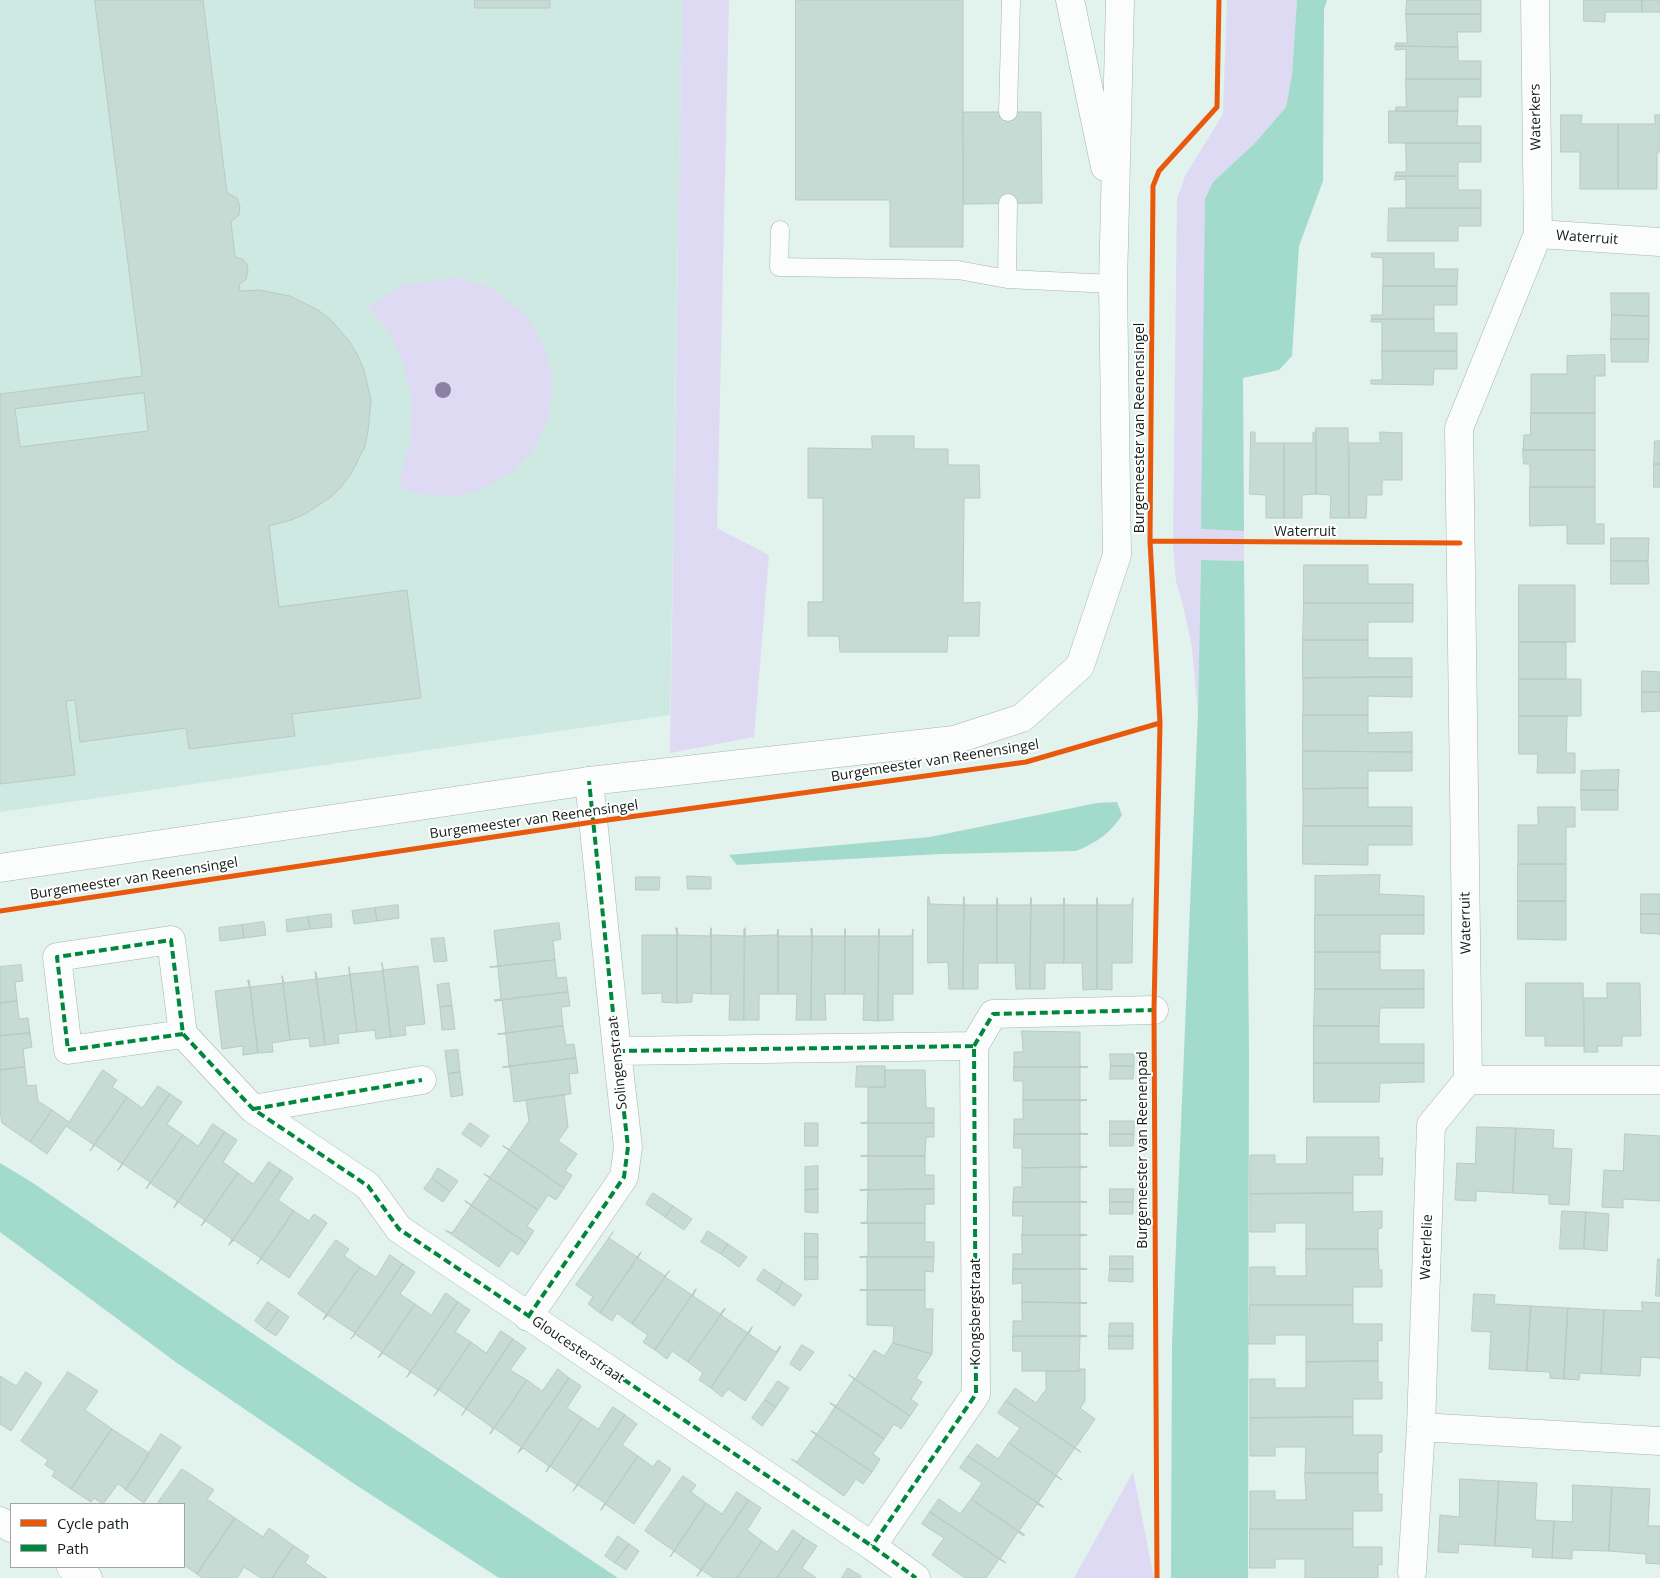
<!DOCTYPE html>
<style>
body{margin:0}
#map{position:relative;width:1660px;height:1578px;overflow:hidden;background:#e2f2ed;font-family:"Open Sans",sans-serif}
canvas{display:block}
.legend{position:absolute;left:10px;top:1503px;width:175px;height:65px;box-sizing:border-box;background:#fff;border:1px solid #a1a5a3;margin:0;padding:6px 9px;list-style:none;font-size:15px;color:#131d1a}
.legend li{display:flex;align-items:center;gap:10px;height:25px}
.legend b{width:25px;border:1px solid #a1a5a3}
</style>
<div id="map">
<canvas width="1660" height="1578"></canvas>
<ul class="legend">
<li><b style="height:6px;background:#e8590c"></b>Cycle path</li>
<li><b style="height:6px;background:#00873e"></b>Path</li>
</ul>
</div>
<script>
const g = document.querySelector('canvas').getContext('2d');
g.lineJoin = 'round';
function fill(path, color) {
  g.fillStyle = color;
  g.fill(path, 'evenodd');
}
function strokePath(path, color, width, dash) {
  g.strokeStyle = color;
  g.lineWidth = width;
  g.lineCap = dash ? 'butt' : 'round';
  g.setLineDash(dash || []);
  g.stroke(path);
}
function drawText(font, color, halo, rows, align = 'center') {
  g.font = font + ' "Open Sans",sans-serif';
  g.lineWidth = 4;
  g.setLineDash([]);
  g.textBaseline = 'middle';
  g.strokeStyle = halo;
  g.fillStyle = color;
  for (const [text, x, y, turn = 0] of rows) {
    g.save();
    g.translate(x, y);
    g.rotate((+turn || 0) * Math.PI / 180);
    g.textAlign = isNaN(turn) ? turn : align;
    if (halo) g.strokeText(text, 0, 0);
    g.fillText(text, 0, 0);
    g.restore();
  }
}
fill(new Path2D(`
 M0 0H682L670 715 0 812Z`), '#cee9e2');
fill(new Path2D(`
 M682 0H729L717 528 769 555 754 737 670 753Z
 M1227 0H1297L1292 75 1286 107 1255 143 1213 182 1201 529 1244 531V561L1201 560 1198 713 1192 648 1184 609 1176 581 1173 546 1177 199 1185 176 1223 114Z
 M455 277 491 288 525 314 545 346 552 375 550 413 535 448 512 472 478 491 456 496 419 494 398 487 410 439 412 399 402 361 390 333 368 307 400 286Z
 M1133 1472 1154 1578H1074Z`), '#dedaf3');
fill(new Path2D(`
 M1297 0H1327L1324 9 1323 181 1299 246 1292 356 1279 370 1243 378 1244 531 1201 529 1205 199 1213 182 1255 143 1286 107 1292 75Z
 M1201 560 1244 561 1249 1049 1248 1578H1171L1172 1343 1198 713Z
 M1117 802 1122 815C1111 833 1096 843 1076 851L941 854 737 865 729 855 930 837 1097 803Z
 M0 1163 33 1183 287 1357 618 1578H499L350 1481 177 1363 0 1232Z`), '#a2dacc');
const building = new Path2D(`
 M95 0H203L227 193 237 198 240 207 239 215 231 222 235 257 242 259 247 264 248 270 246 279 239 285 240 291 259 290 290 296 318 310 330 319 350 342 358 356 364 370 371 400 368 431 365 446 351 474 342 486 331 497 305 514 291 520 269 526 279 607 407 590 421 698 292 714 295 736 189 749 186 728 80 742 75 700 66 701 75 775 0 784V394L142 376ZM144 393 148 431 20 447 15 409Z
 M475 0H550V8H475Z
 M796 0H963V247H890V200H796Z
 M1407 0H1481V14H1406Z
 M1584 0H1642V12H1605V22L1584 21Z
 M1642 0H1660V12H1642Z
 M1406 14H1481V32H1457L1458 47 1395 46 1396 43H1407Z
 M1395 46 1458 47V61H1481V79H1406V49L1396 50Z
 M1406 79H1481V97H1458V111H1395L1396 107H1406Z
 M1389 111H1458L1457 126H1481V143H1389Z
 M963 112H1041L1042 203 964 204Z
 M1561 115H1582L1581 124H1618V189H1580V152H1561Z
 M1655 115H1660V152H1657V189H1618V124H1655Z
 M1406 143H1481V162H1458V176H1395L1396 172H1406Z
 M1395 176H1458V190H1481V208H1406V179L1395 180Z
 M1389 208H1481V226H1458V241H1388Z
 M1372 253H1434V269H1458L1457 286H1383V258L1372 257Z
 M1383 286H1457V305H1434V319H1372L1371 315H1382Z
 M1611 293H1649V316L1612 315Z
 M1612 315 1649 316V339H1611Z
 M1372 319H1434V333H1457V351H1382V322H1371Z
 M1611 339H1649L1648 362H1612Z
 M1382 351H1457V369H1434L1433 385 1371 384V380H1382Z
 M1605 355V376H1595V413H1531V374H1567V356Z
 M1531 413H1595V450H1523L1524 435H1530Z
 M1316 428H1348L1349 518H1330L1331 495 1316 494Z
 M1251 432H1255V443H1284V518H1266V495L1250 494Z
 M1316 432V494L1302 495V518H1284V443H1313V433Z
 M1380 432 1402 433V480H1382V495H1367L1366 518H1349V443H1380Z
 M872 436H914V449H948V465H979L980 498H964L963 603 980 602 979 636H948L947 652H840L839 636H808V602H823V498H808V448L872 449Z
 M1655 441H1660V464H1654Z
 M1523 450H1595V487H1530V464H1524Z
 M1654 464H1660V487H1654Z
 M1530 487H1595V524H1604V544H1567V525L1530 526Z
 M1611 538H1649L1648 561H1611Z
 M1611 561H1648L1649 584H1611Z
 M1304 565H1368V584H1413V603H1304Z
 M1519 585H1575V642H1519Z
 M1304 603H1413V622H1368V640H1303Z
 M1303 640H1368V658H1412V677L1303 678Z
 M1519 642H1566V679H1519Z
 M1642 671 1660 672V692H1642Z
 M1412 677V697L1368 696V715H1303V678Z
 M1519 679H1581V716H1519Z
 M1642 692H1660V711L1642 712Z
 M1303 715H1368V733L1412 732V752L1303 751Z
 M1519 716H1567L1566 753H1575V773H1537L1538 754H1519Z
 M1303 751 1412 752V771H1368V788L1303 789Z
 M1619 770 1618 790H1581V771Z
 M1368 788V807H1412V826H1303V789Z
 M1581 790H1618V810H1582Z
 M1538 807H1575V827H1566V864H1518V825H1538Z
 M1303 826H1412V845H1368V865L1303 864Z
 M1518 864H1566V901H1518Z
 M1380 875 1379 894 1424 896V915H1315V876Z
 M687 876 711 877V889H688Z
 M636 877H660L659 890H636Z
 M1641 894H1660V914H1641Z
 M928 897H929L930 904 963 905 964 897 963 989H949L948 962 928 963Z
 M964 897V905H997V898V963H978V989H963Z
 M997 898 998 905H1030L1031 898 1030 989H1016L1015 963H997Z
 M1031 898V905H1063L1064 898V963H1045V989H1030Z
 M1064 898 1065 905H1097V898V989L1083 990 1082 963H1064Z
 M1097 898 1098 905H1131L1133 898 1132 963H1112V990L1097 989Z
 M1518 901H1566V940L1518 939Z
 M398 905 399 918 377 921 375 908Z
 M375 908 377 921 354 924 352 911Z
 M331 914 332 927 310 929 308 917Z
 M1641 914H1660V934L1641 933Z
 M1315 915H1424V934H1380V952H1315Z
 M308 917 310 929 287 932 286 920Z
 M264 922 266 935 244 938 242 925Z
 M559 923 561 939 553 941 555 960 490 967 498 966 494 931Z
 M242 925 244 938 220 941 219 928Z
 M676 928H677V1003L662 1002V993L642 994V935H677Z
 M677 928 678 935 710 936 711 928V994L692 993V1002L677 1003Z
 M711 928V935L744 936V929V1020H729L730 994H711Z
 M745 928V936L777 935 778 929V994H759V1020H744Z
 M811 928 812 929 811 1020H796L797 994H778V929V936H811Z
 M812 929V936H845V929V994H825L826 1020H811Z
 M845 929V936H878L879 929 878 1021 863 1020 864 994H845Z
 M879 929V936H912L913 929V994H893V1020L878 1021Z
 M444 938 447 961 434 962 431 939Z
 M1315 952H1380V970H1424V989H1315Z
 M555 960 557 978 566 977 568 992 494 1000 501 999 498 967H490Z
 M382 963 383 970 418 966 425 1024 405 1026 406 1035 391 1037Z
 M382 964 391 1037 376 1039 375 1030 357 1032 349 967 350 974 383 971Z
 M21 965 23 981 15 982 17 1001 0 1003V967Z
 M349 967 357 1032 338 1034 339 1043 325 1045 316 972 317 979 349 975Z
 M315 972 325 1045 310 1047 309 1038 290 1040 282 976 284 983 316 979Z
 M282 976 290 1040 272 1043 273 1052 258 1053 249 980 250 987 283 983Z
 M248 980H249L258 1053 243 1055V1046L222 1049 215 991 249 987Z
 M449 983 452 1006 440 1007 437 985Z
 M1526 983H1583L1584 1046H1545V1036H1526Z
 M1607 983H1640L1641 1036H1622V1046H1597L1598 1052H1584V998H1607Z
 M1315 989H1424V1008H1380L1379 1026H1314Z
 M568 992 570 1006 561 1007 563 1026 498 1034 506 1033 502 1000 495 1001Z
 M17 1001 19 1019 28 1018 30 1033 0 1036V1003Z
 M452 1006 455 1029 442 1030 440 1007Z
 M563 1026 566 1045 574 1044 576 1058 503 1067 509 1066 506 1034H498Z
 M1314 1026H1379V1044H1424V1063H1314Z
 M1022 1031 1080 1032V1066L1088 1067H1014V1052H1023Z
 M30 1033 32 1047 23 1049 25 1067 0 1070V1036Z
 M458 1050 460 1072 448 1074 445 1051Z
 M1110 1054H1134V1066H1111Z
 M576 1058 578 1073 569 1074 571 1094 514 1102 510 1067H503Z
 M1314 1063H1424V1082L1380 1083 1379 1102H1314Z
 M857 1066H885V1087H856Z
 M1111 1066H1134L1133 1079H1110Z
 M25 1067 27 1086 36 1085 38 1101 52 1110 30 1142 2 1123 0 1110V1070Z
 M1014 1067H1088H1080V1100H1087H1023V1081H1014Z
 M103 1070 117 1080 112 1087 127 1097 90 1151 94 1145 66 1126 47 1154 30 1142 52 1110 69 1122Z
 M885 1070H925L926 1108H934V1123H861L868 1122V1087H885Z
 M460 1072 463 1095 451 1097 448 1074Z
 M158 1086 170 1094 118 1170 122 1164 95 1145 90 1151 127 1097 142 1108Z
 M170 1094 182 1102 167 1124 183 1135 146 1189 150 1182 123 1164 118 1170Z
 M564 1095 568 1127 558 1141 577 1154 565 1171 572 1175 564 1188 503 1146 509 1150 529 1121 526 1100Z
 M1023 1100H1087L1080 1101V1133L1088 1134H1014V1119H1023Z
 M1110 1121H1134V1134H1110Z
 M470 1123 489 1136 481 1147 462 1134Z
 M805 1123H818V1146H805Z
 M861 1123H934V1137H926L925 1156H861L868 1155V1123Z
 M213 1124 225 1132 174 1208 177 1201 150 1183 146 1189 183 1135 198 1146Z
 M1477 1127 1516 1128 1513 1193 1476 1191V1201L1455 1200 1457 1163 1475 1164Z
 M1516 1128 1554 1130 1553 1148 1572 1149 1569 1205 1549 1204V1195L1513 1193Z
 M225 1132 237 1140 223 1162 238 1173 201 1226 205 1220 178 1202 174 1208Z
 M1014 1134H1088H1080V1166L1087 1167 1022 1168V1148H1014Z
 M1110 1134H1134L1133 1146H1110Z
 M1625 1134 1660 1136V1201L1623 1199V1208L1602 1207 1604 1170 1623 1171Z
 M1307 1137H1379V1158H1383L1382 1175H1353V1193L1250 1194V1155H1275V1164H1306Z
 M503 1146 564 1188 556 1200 548 1195 538 1210 484 1174 490 1177 509 1150Z
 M861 1156H925V1175H934V1189L860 1190 868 1189V1156Z
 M269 1162 281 1170 229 1245 232 1239 206 1221 201 1226 238 1173 253 1184Z
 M818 1166V1189L805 1190V1167Z
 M1087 1167 1080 1168V1201L1087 1202H1013L1014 1187H1022V1168Z
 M438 1168 458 1181 450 1192 432 1178Z
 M281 1170 293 1178 278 1200 294 1211 257 1264 261 1258 234 1240 229 1245Z
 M484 1174 538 1210 527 1226 534 1231 526 1243 465 1201 471 1205 490 1178Z
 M432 1178 450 1192 443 1202 424 1189Z
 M818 1189V1213L805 1212V1190Z
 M934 1189V1204H925V1223H861L867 1222 868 1190H860Z
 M1110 1189H1134L1133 1202H1110Z
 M653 1193 673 1206 665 1217 646 1204Z
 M1353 1193V1212L1382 1211V1228L1378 1229V1249H1306V1223H1275V1232H1250V1194Z
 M465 1201 526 1243 518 1255 511 1250 499 1267 445 1230 452 1233 471 1206Z
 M1013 1202H1087H1080V1234L1087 1235H1022L1023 1216H1013Z
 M1110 1202H1133V1214H1110Z
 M673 1206 692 1219 684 1230 665 1217Z
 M294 1211 309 1221 314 1214 327 1223 289 1278 261 1259 257 1264Z
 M1562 1211 1586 1212 1584 1249H1560Z
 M1586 1212 1609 1214 1607 1251 1584 1249Z
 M861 1223H925V1242H934V1257H860L868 1256V1224Z
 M708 1231 728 1244 721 1254 701 1242Z
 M613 1232 609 1238 637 1257 641 1252 600 1313 588 1304 593 1297 576 1285Z
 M805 1233 818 1234V1257H805Z
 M1022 1235H1087L1080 1236V1268L1087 1269H1013V1254H1022Z
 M336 1240 349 1249 344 1256 360 1267 323 1320 326 1314 298 1294Z
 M728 1244 747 1257 739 1267 721 1254Z
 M1306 1249H1378L1379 1270H1382V1287H1353V1305H1250V1267H1275V1276H1306Z
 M641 1252 638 1258 665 1276 669 1271 632 1324 617 1313 612 1321 600 1313Z
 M390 1255 403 1264 351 1339 355 1333 328 1315 323 1320 360 1267 376 1277Z
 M1110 1256H1133V1269H1110Z
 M805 1257H818V1279L805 1280Z
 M860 1257H934L933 1272 925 1271V1290H860H867V1257Z
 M1658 1259H1660V1296H1656Z
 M403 1264 415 1272 400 1294 415 1304 378 1358 382 1352 355 1334 351 1339Z
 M764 1269 783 1282 776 1293 757 1280Z
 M1013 1269H1087H1080V1302L1087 1303 1022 1302V1283L1013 1284Z
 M1110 1269H1133V1282L1109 1281Z
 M669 1271 665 1277 692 1295 696 1289 655 1350 643 1342 648 1335 632 1324Z
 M783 1282 802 1295 794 1306 776 1293Z
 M696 1289 693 1296 720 1314 725 1308 688 1362 672 1351 667 1359 655 1350Z
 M860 1290H925V1309H933L932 1354 893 1343 894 1326 867 1325V1291Z
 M446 1293 458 1302 407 1377 410 1371 383 1353 378 1358 415 1304 431 1315Z
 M1474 1294 1495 1295 1494 1304 1531 1306 1527 1371 1489 1369 1491 1332 1472 1331Z
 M268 1302 279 1310 265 1329 255 1321Z
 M458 1302 470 1310 455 1332 471 1342 434 1396 438 1390 411 1372 407 1377Z
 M1022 1302 1087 1303H1080V1335L1087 1336H1013V1321H1022Z
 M1642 1302 1660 1303V1358L1641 1357 1640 1376 1601 1374 1604 1310 1642 1311Z
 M1250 1305H1353V1324H1382V1341L1378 1340V1361L1306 1362V1335H1275V1344H1249Z
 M1531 1306 1568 1308 1564 1379 1550 1378V1372L1527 1371Z
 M1568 1308 1604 1310 1601 1374 1580 1373 1579 1380 1564 1379Z
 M725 1309 721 1315 748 1333 752 1327 711 1388 699 1380 703 1373 688 1362Z
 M279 1310 289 1317 276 1336 265 1329Z
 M1110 1323H1133V1336H1109Z
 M752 1327 749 1334 776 1352 780 1346 781 1347 745 1401 728 1389 722 1397 711 1388Z
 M501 1331 513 1339 462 1415 466 1409 439 1390 434 1396 471 1342 486 1353Z
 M1013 1336H1087L1080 1337 1079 1371H1022V1351H1013Z
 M1109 1336H1133V1349H1109Z
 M513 1339 526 1348 510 1370 527 1380 490 1434 493 1428 466 1409 462 1415Z
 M893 1343 932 1354 916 1378 922 1382 911 1399 918 1404 910 1416 849 1375 855 1379 874 1350 884 1356Z
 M802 1345 814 1352 800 1371 790 1364Z
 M1378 1361V1382H1382V1399H1353V1417L1250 1418V1379H1275V1388H1306V1362Z
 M558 1369 569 1378 518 1453 521 1447 494 1428 490 1434 527 1380 542 1391Z
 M1080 1369H1085V1401L1080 1408 1095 1419 1075 1448 1081 1452 1006 1401 1015 1388 1036 1403 1047 1388 1046 1387V1371H1079Z
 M26 1372 42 1383 11 1431 0 1424V1376L16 1386Z
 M68 1372 98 1391 85 1410 112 1429 71 1489 52 1476 55 1471 45 1465 48 1460 21 1441Z
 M849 1375 910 1416 901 1429 894 1424 884 1439 830 1403 836 1406 854 1379Z
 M569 1378 581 1386 567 1408 582 1418 546 1472 549 1466 523 1448 518 1453Z
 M778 1381 789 1388 776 1407 765 1400Z
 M765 1400 776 1407 762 1426 752 1418Z
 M1006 1401 1081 1452 1075 1448 1056 1475 1062 1480 1009 1443 1020 1428 998 1413Z
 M830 1403 884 1439 873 1454 880 1459 872 1472 811 1431 817 1434 835 1407Z
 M613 1407 625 1415 573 1491 577 1485 550 1466 546 1472 582 1418 598 1429Z
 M625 1415 637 1424 622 1445 638 1456 601 1510 605 1503 578 1485 573 1491Z
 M1353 1417V1435H1382V1452L1378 1453V1473H1305L1306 1447H1275V1456H1250V1418Z
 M112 1429 149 1453 147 1456H148L126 1489 118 1484 103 1504 94 1498 91 1502 71 1489Z
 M811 1431 872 1472 863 1484 856 1479 844 1496 791 1459 797 1462 816 1435Z
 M161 1434 181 1447 144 1503 124 1489H126L148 1456H147Z
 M1009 1443 1062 1480 1056 1476 1038 1503 1044 1507 968 1456 977 1444 998 1459Z
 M638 1456 653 1467 658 1460 671 1469 634 1524 605 1504 601 1510Z
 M968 1456 1043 1507 1037 1504 1019 1531 1025 1535 971 1499 982 1483 960 1468Z
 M182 1469 214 1490 207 1499 235 1518 197 1574 184 1565V1504H157Z
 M1305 1473H1378V1494H1382V1511H1353V1529H1250V1491H1275V1500H1306Z
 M683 1476 696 1485 691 1492 706 1503 670 1557 674 1551 645 1531Z
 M1460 1479 1499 1481 1495 1546 1459 1544 1458 1553 1438 1552 1440 1515 1459 1517Z
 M1499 1481 1537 1483 1535 1520 1554 1521 1552 1558 1532 1557 1533 1548 1495 1546Z
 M1573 1485 1612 1487 1609 1551 1572 1550V1559L1552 1558 1554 1521 1572 1522Z
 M1612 1487 1650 1489 1648 1526H1660V1564L1646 1563V1554L1609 1551Z
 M737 1492 749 1500 697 1576 701 1570 674 1551 670 1557 706 1503 722 1514Z
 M939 1499 960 1514 971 1499 1024 1536 1018 1532 1000 1559 1006 1563 930 1512Z
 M749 1500 761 1508 747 1530 762 1541 737 1578H714L702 1570 697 1576Z
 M930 1512 1006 1563 999 1559 986 1578H965L932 1555 944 1538 922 1524Z
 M235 1518 263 1537 269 1528 294 1546 272 1578H261L244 1567 237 1578H202L197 1574Z
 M1250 1529H1353V1547H1382V1565L1378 1564V1578H1305V1559H1275V1568H1250Z
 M793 1530 804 1538 777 1578H737L762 1541 777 1552Z
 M618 1536 629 1544 615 1563 605 1556Z
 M804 1538 817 1546 802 1568 816 1578H777Z
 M629 1544 639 1551 626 1570 615 1563Z
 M294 1546 309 1556 305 1563 327 1578H272Z
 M848 1568 861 1576 860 1578H842Z`);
fill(building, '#c6dbd4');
strokePath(building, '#bcc8c4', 1);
const lane = new Path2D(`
 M1008 112 1011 0
 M780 230 779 267 958 270 1007 279 1113 284
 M1007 279 1008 203`);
const street = new Path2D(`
 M1535 0 1538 234
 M183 1034 68 1050 57 957 171 940 183 1034 253 1109 368 1186 399 1229 872 1546 916 1578
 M974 1046 993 1014 1154 1010
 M617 1051 974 1046 976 1394 872 1546
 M1468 1080 1459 428 1538 234 1660 242
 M1468 1080H1660
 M253 1109 422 1080
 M528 1317 624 1177 628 1147 617 1051 589 781
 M1421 1427 1660 1441
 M1412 1572 1421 1427 1431 1125 1468 1080`);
const secondary = new Path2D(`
 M1070 0 1105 167
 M0 868 589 781 954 740 1022 718 1080 666 1117 555 1113 284 1120 0
 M0 1521 11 1528
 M71 1567 88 1578`);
strokePath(lane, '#a8b4b0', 19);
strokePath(street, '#a8b4b0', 29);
strokePath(secondary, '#a8b4b0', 29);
strokePath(lane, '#fbfdfc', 18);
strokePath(street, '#fbfdfc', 28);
strokePath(secondary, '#fbfdfc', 28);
strokePath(new Path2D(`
 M183 1034 68 1050 57 957 171 940 183 1034 253 1109 368 1186 399 1229 872 1546 916 1578
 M974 1046 993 1014 1154 1010
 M617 1051 974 1046 976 1394 872 1546
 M253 1109 422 1080
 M528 1317 624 1177 628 1147 617 1051 589 781`), '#00873e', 4, [8, 4]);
strokePath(new Path2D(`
 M1150 541 1460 543
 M0 911 593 822 1026 762 1160 723 1150 541 1153 186 1159 171 1217 107 1219 0
 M1157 1578 1154 1010 1160 723`), '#e8590c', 5);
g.fillStyle = '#8b81a2';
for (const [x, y] of [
 [443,390]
]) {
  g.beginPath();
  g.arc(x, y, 8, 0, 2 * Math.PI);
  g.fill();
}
drawText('14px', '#131d1a', '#fff', [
 ["Waterkers",1536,117,-91],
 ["Waterruit",1587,238,4],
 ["Burgemeester van Reenensingel",1140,428,-90],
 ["Waterruit",1305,532],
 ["Burgemeester van Reenensingel",935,761,-9],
 ["Burgemeester van Reenensingel",534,820,-8],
 ["Burgemeester van Reenensingel",134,879,-9],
 ["Waterruit",1466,923,-91],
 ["Solingenstraat",618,1063,-96],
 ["Burgemeester van Reenenpad",1143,1150,-90],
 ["Waterlelie",1427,1247,-88],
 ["Kongsbergstraat",976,1312,-90],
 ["Gloucesterstraat",578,1350,34]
]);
</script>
